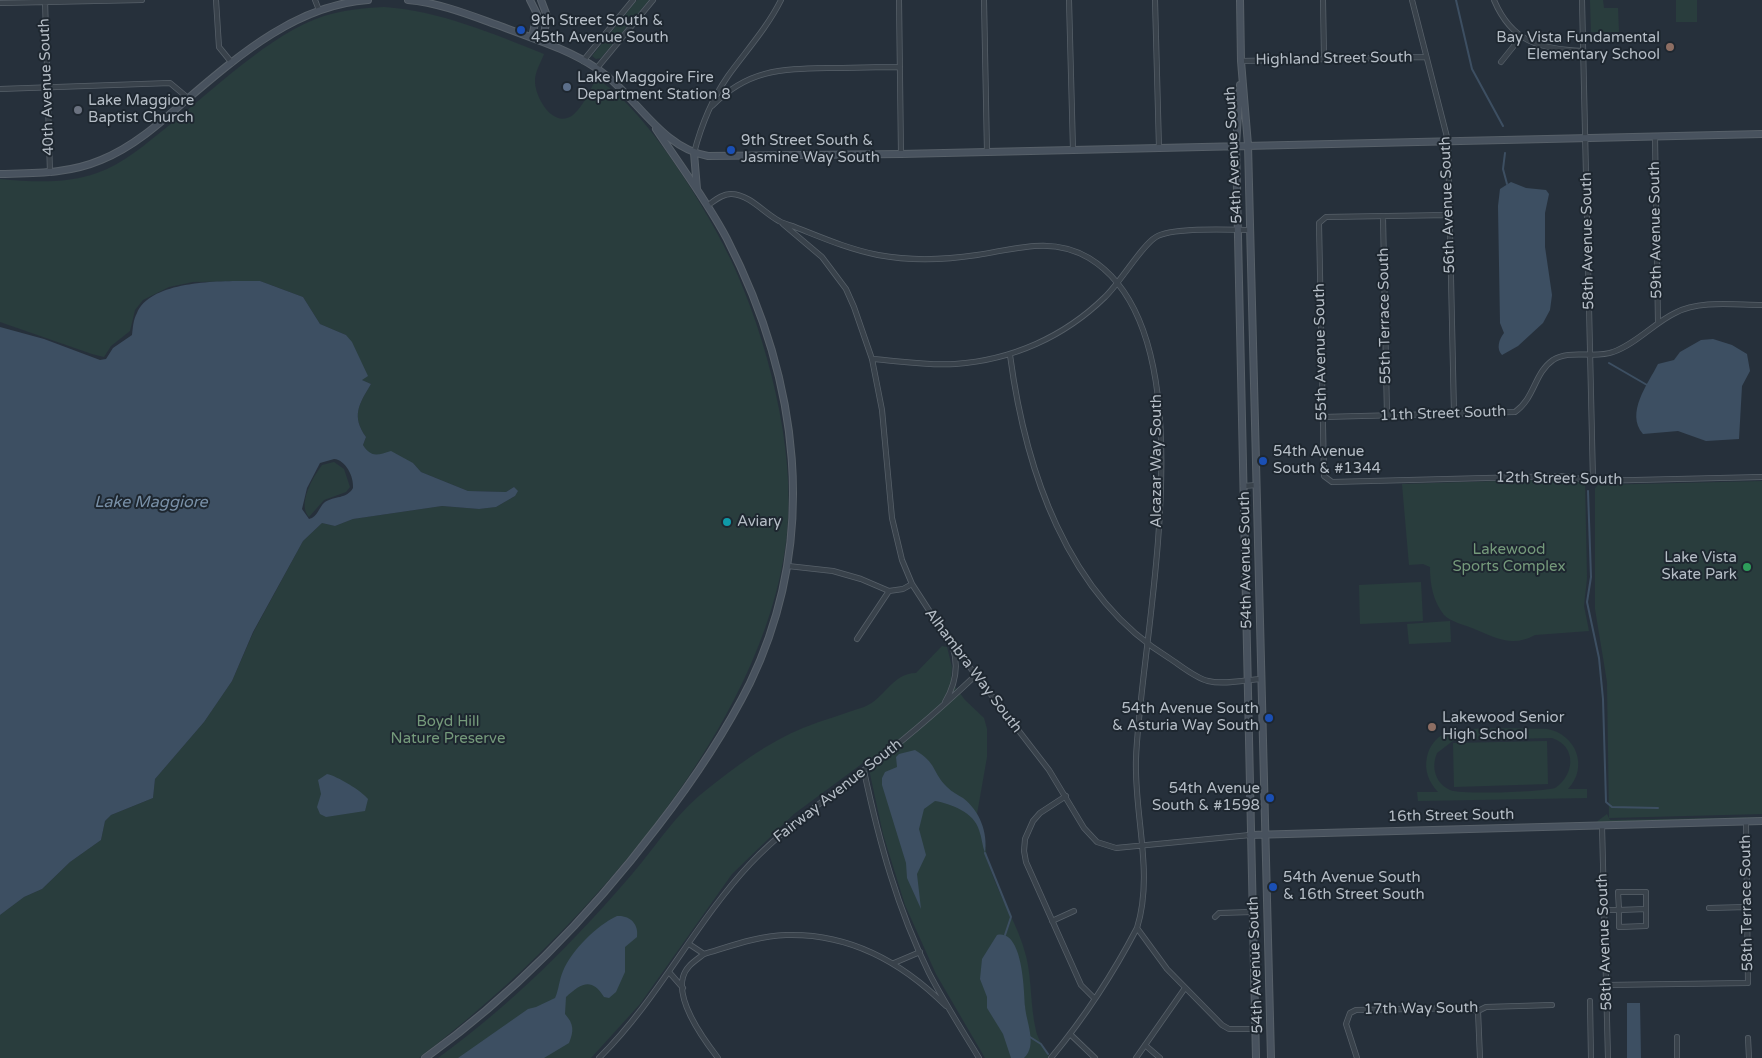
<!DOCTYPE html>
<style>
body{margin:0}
canvas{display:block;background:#26303b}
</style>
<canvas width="1762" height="1058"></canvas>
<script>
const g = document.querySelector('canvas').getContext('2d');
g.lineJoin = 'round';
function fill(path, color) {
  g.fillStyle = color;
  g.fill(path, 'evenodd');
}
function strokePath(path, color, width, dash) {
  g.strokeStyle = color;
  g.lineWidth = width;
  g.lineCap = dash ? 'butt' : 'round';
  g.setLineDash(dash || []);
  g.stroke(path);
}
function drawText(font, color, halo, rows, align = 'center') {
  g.font = font + ' "Varela Round",sans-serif';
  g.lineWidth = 4;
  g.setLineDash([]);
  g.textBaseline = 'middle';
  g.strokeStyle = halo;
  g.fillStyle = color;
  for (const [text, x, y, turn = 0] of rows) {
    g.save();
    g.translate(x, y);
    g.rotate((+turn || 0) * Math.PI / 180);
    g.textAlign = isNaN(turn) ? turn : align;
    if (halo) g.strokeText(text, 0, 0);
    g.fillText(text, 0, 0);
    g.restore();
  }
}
fill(new Path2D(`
 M637 0H649L601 58 596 59 592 56Z
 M1590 0H1603L1604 8H1618L1619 32H1591Z
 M1676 0H1697V22H1676Z
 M384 7C440 11 491 33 544 54 541 62 535 72 535 80 534 96 553 130 573 115 583 107 590 90 596 79 643 104 708 211 731 260 767 338 796 448 787 533 767 732 571 943 419 1058H0V915L24 897 42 889 70 862 101 840 105 821 111 815 153 798 155 779 204 722 232 681 253 633 303 541 322 523 335 526 353 519 442 506 479 509 496 507 515 496 514 487 506 492 468 491 421 472 413 463 368 453 363 445 366 437C351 416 359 404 371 384L362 380 346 335 320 324 303 297 260 281 193 282 169 287 143 300 135 310 130 331 111 346 104 357 92 354 0 322V179C33 182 66 184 97 173 123 164 146 144 167 127 211 92 271 33 324 16 344 10 363 8 384 7Z
 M334 462 344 469 350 487 346 492 324 500 309 517C297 504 313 477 322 465Z
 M1563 479 1585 482 1587 578 1584 606 1589 631 1535 635C1512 648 1494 637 1472 628 1464 625 1450 621 1444 615 1433 601 1430 584 1430 567L1423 564 1409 565 1402 484Z
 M1762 481V814L1609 818 1607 682 1595 609V488L1598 485Z
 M1421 582 1423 621 1360 624 1359 585Z
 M1450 621 1451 642 1409 644 1407 624Z
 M942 646 947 647 952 667 951 681 965 700 984 718 987 729V757L977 814C988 835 983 847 990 868 1000 899 1018 924 1026 956 1032 980 1030 1006 1036 1031 1039 1042 1045 1049 1050 1058H985L936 974 905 905 883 834 867 760 794 814 732 874 640 1004 591 1058H438C510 1006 576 940 633 873 657 845 675 815 705 791 735 767 768 742 803 728 823 720 844 714 864 707 885 699 892 673 916 673Z
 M1547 729C1576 734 1589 767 1568 789H1587V798L1418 801 1417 792H1438C1429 782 1424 771 1427 757 1429 747 1436 737 1446 733 1463 726 1525 729 1547 729ZM1552 738C1577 746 1575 775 1555 788 1542 792 1461 795 1450 790 1435 783 1431 767 1437 753L1454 740Z
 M1547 741 1548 784 1454 787 1453 743Z
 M1607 814 1610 820 1762 817V819L1595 823Z`), '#293d3d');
fill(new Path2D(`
 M1511 182 1526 188 1546 190 1549 194 1545 213V247L1552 295 1550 310 1543 323 1518 346 1502 355C1496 349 1499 339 1504 333L1500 323 1498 206 1500 189Z
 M260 281 303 297 320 324 346 335 352 342 368 376 362 380 371 384C359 404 351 416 366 437L363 445C371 458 378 455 391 451L413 463 421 472 468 491 506 492 514 487 518 491 515 496 496 507 479 509 442 506 353 519 335 526 322 523 303 541 253 632 232 681 204 722 155 779 153 798 111 815 105 821 101 840 70 862 42 889 24 897 0 915V327L44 339 100 360 106 359 113 348 132 335C133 328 133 320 137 313 152 278 228 281 260 281ZM334 459C346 460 354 477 353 488 347 499 334 496 325 502 318 508 318 517 309 519L302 509 307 488 320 463Z
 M1713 339 1732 345 1747 354 1750 371 1742 386 1739 439 1706 441 1678 431 1643 434C1625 413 1648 384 1658 364L1674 360 1680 352 1701 340Z
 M915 750C937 763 932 772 947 787 952 792 958 795 963 798 980 811 988 833 985 853 982 845 982 838 979 830 974 812 951 804 935 801L924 809 919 829 926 855 917 874 921 909 907 878 906 863 882 785V778L885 772 897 767 896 757 899 754Z
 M327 774C337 776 362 791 368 799L365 811 326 817 320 814 317 807 321 794 318 780Z
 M617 916C630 915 639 924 637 937L625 947V972L616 992 609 998 604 997C592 977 581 983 566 997L565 1014C574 1024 574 1031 569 1043L544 1058H458L528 1009 536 1007 555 998C559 989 559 980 563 971 572 950 596 926 617 916Z
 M997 935C1023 929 1024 991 1025 1006 1026 1022 1038 1045 1024 1058H1011L1003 1034 987 1008V997L980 979 982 959Z
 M1627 1003H1640L1641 1058H1627Z`), '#3d4f62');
strokePath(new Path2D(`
 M1456 0 1472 69 1503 126
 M1505 153 1503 169 1507 184
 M1609 363 1647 385
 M1588 491 1591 577 1587 602 1599 658 1603 699 1606 802 1612 807 1658 808
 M985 853 1011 917 1005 935
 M1030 1037 1041 1044 1048 1054`), '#3d4f62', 2);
const street = new Path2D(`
 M45 0 50 173
 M216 0 219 47 232 63
 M315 0 319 10
 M899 0 901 154
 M984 0 987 152
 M1069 0 1073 150
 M1155 0 1159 148
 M1323 0 1324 57
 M1412 0 1448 141 1454 414
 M1494 0C1512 43 1541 49 1583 51
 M1582 0 1593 481
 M0 3 142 0
 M583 61 633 0
 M1241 61 1426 57
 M1501 62 1521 37
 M597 68 653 0
 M0 89 170 83 188 98
 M712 106C747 70 780 69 827 68 852 68 876 67 900 67
 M1655 137 1658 323
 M694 153C701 126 712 99 728 76 746 51 767 28 781 0
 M707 206C714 201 723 193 732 194 750 195 764 213 779 221 784 224 790 225 795 227 823 238 848 249 878 255 910 261 944 260 977 255 1016 249 1052 236 1089 258 1214 334 1140 636 1136 759 1134 816 1154 873 1137 928L1167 969 1222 1025 1229 1029H1255
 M1449 215 1326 217 1319 223 1324 476 1332 482 1563 476 1593 481 1762 477
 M1383 217 1387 415
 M783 224 822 257 846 289 854 307 872 359 882 410 892 518 902 560 912 584 945 635 1049 770 1084 828 1097 842 1116 848 1250 835
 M1010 355C1025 468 1066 595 1169 658 1180 665 1195 678 1208 681 1224 685 1245 680 1261 679
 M872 359C899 361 928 366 955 364 1012 360 1064 337 1105 297 1120 283 1142 245 1156 237 1173 227 1229 230 1250 230
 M1323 417 1515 412C1535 398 1534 373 1553 360 1570 349 1595 359 1613 352 1636 344 1654 323 1675 313 1700 300 1734 305 1762 305
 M1243 486 1257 485
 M788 566 833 571 861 579 889 591 903 589 912 584
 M857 639 889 591
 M945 702C955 685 959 667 953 648
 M864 771C879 841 897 908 929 973 944 1002 962 1030 979 1058
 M1066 796 1040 813 1033 821 1025 839 1024 851 1026 862 1081 985 1094 998
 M1602 826 1608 1058
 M1709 908 1747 907
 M1604 910H1619L1618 892H1646V926L1619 927V910L1646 909
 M1215 917 1219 913 1252 912
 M1052 921 1074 911
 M689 944 704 954C731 946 758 936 786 935 850 933 903 963 946 1006
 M704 954C695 961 686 966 683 977 676 1002 704 1040 718 1058
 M894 963 920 952
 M669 972 683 988
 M1606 985 1748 983 1746 822
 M1590 1001 1591 1058
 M1478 1011 1480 1058
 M1070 1034 1095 1058
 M1677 1037V1058
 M1748 1038 1749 1058
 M1145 1045 1160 1058
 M599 1058C658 1000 694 924 750 864 784 828 825 800 864 770 904 741 940 709 976 675
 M1051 1058C1084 1018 1113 974 1137 928
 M1136 1058 1185 988
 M1357 1058 1346 1024 1350 1013 1356 1010 1467 1008 1478 1011 1486 1007 1552 1005`);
const secondary = new Path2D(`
 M408 0C441 3 472 16 503 27 534 39 568 49 596 68 636 94 659 147 708 156L901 154 1762 134
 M530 0 537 14 532 37
 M541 0 547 16 543 41
 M1240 0 1241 61 1248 145 1271 1058
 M1240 85 1236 145 1256 1058
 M694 153 697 189
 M0 174C35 173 68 174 101 160 133 147 159 124 185 101 238 56 296 5 368 0
 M1250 835 1762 821
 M425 1058C515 994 591 914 658 826 692 782 725 733 750 683 820 537 799 380 727 239 707 201 680 165 656 129`);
strokePath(street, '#576069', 6);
strokePath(secondary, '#576069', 8);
strokePath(street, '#39424b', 4.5);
strokePath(secondary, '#48525e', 6);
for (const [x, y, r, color] of [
 [521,30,5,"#1a4fb4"],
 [1670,47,5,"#8d6e63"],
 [567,87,5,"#5c6f8a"],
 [78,110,5,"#6b7280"],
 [731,150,5,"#1a4fb4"],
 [1263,461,5,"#1a4fb4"],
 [727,522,5,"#0f9aa8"],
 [1747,567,5,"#2e9e5b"],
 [1269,718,5,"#1a4fb4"],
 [1432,727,5,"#8d6e63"],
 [1270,798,5,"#1a4fb4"],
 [1273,887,5,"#1a4fb4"]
]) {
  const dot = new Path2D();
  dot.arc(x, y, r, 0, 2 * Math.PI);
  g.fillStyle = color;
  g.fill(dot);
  strokePath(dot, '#1e2730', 2);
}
drawText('15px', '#b5bdc6', '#1e2730', [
 ["9th Street South &",531,21],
 ["45th Avenue South",531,38],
 ["Bay Vista Fundamental",1660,38,"right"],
 ["Elementary School",1660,55,"right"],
 ["Lake Maggoire Fire",577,78],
 ["Department Station 8",577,95],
 ["Lake Maggiore",88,101],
 ["Baptist Church",88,118],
 ["9th Street South &",741,141],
 ["Jasmine Way South",741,158],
 ["54th Avenue",1273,452],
 ["South & #1344",1273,469],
 ["Aviary",737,522],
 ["Lake Vista",1737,558,"right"],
 ["Skate Park",1737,575,"right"],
 ["54th Avenue South",1259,709,"right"],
 ["& Asturia Way South",1259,726,"right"],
 ["Lakewood Senior",1442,718],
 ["High School",1442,735],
 ["54th Avenue",1260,789,"right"],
 ["South & #1598",1260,806,"right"],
 ["54th Avenue South",1283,878],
 ["& 16th Street South",1283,895]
], 'left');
drawText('15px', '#b5bdc6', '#1e2730', [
 ["Highland Street South",1334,59,-1],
 ["40th Avenue South",47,87,-92],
 ["54th Avenue South",1234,155,-93],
 ["56th Avenue South",1448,205,-92],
 ["59th Avenue South",1656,230,-91],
 ["58th Avenue South",1588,241,-91],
 ["55th Terrace South",1385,316,-91],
 ["55th Avenue South",1321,352,-91],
 ["11th Street South",1443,414,-2],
 ["Alcazar Way South",1157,461,-90],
 ["12th Street South",1559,479,1],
 ["54th Avenue South",1246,560,-91],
 ["Alhambra Way South",973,671,53],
 ["Fairway Avenue South",838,791,-38],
 ["16th Street South",1451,816,-1],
 ["58th Terrace South",1747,903,-91],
 ["58th Avenue South",1605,942,-92],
 ["54th Avenue South",1256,965,-92],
 ["17th Way South",1421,1009,-1]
]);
drawText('15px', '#759a7b', '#1e2730', [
 ["Lakewood",1509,550],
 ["Sports Complex",1509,567],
 ["Boyd Hill",448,722],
 ["Nature Preserve",448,739]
]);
drawText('italic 16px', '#7990a7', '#1e2730', [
 ["Lake Maggiore",151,503]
]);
</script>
